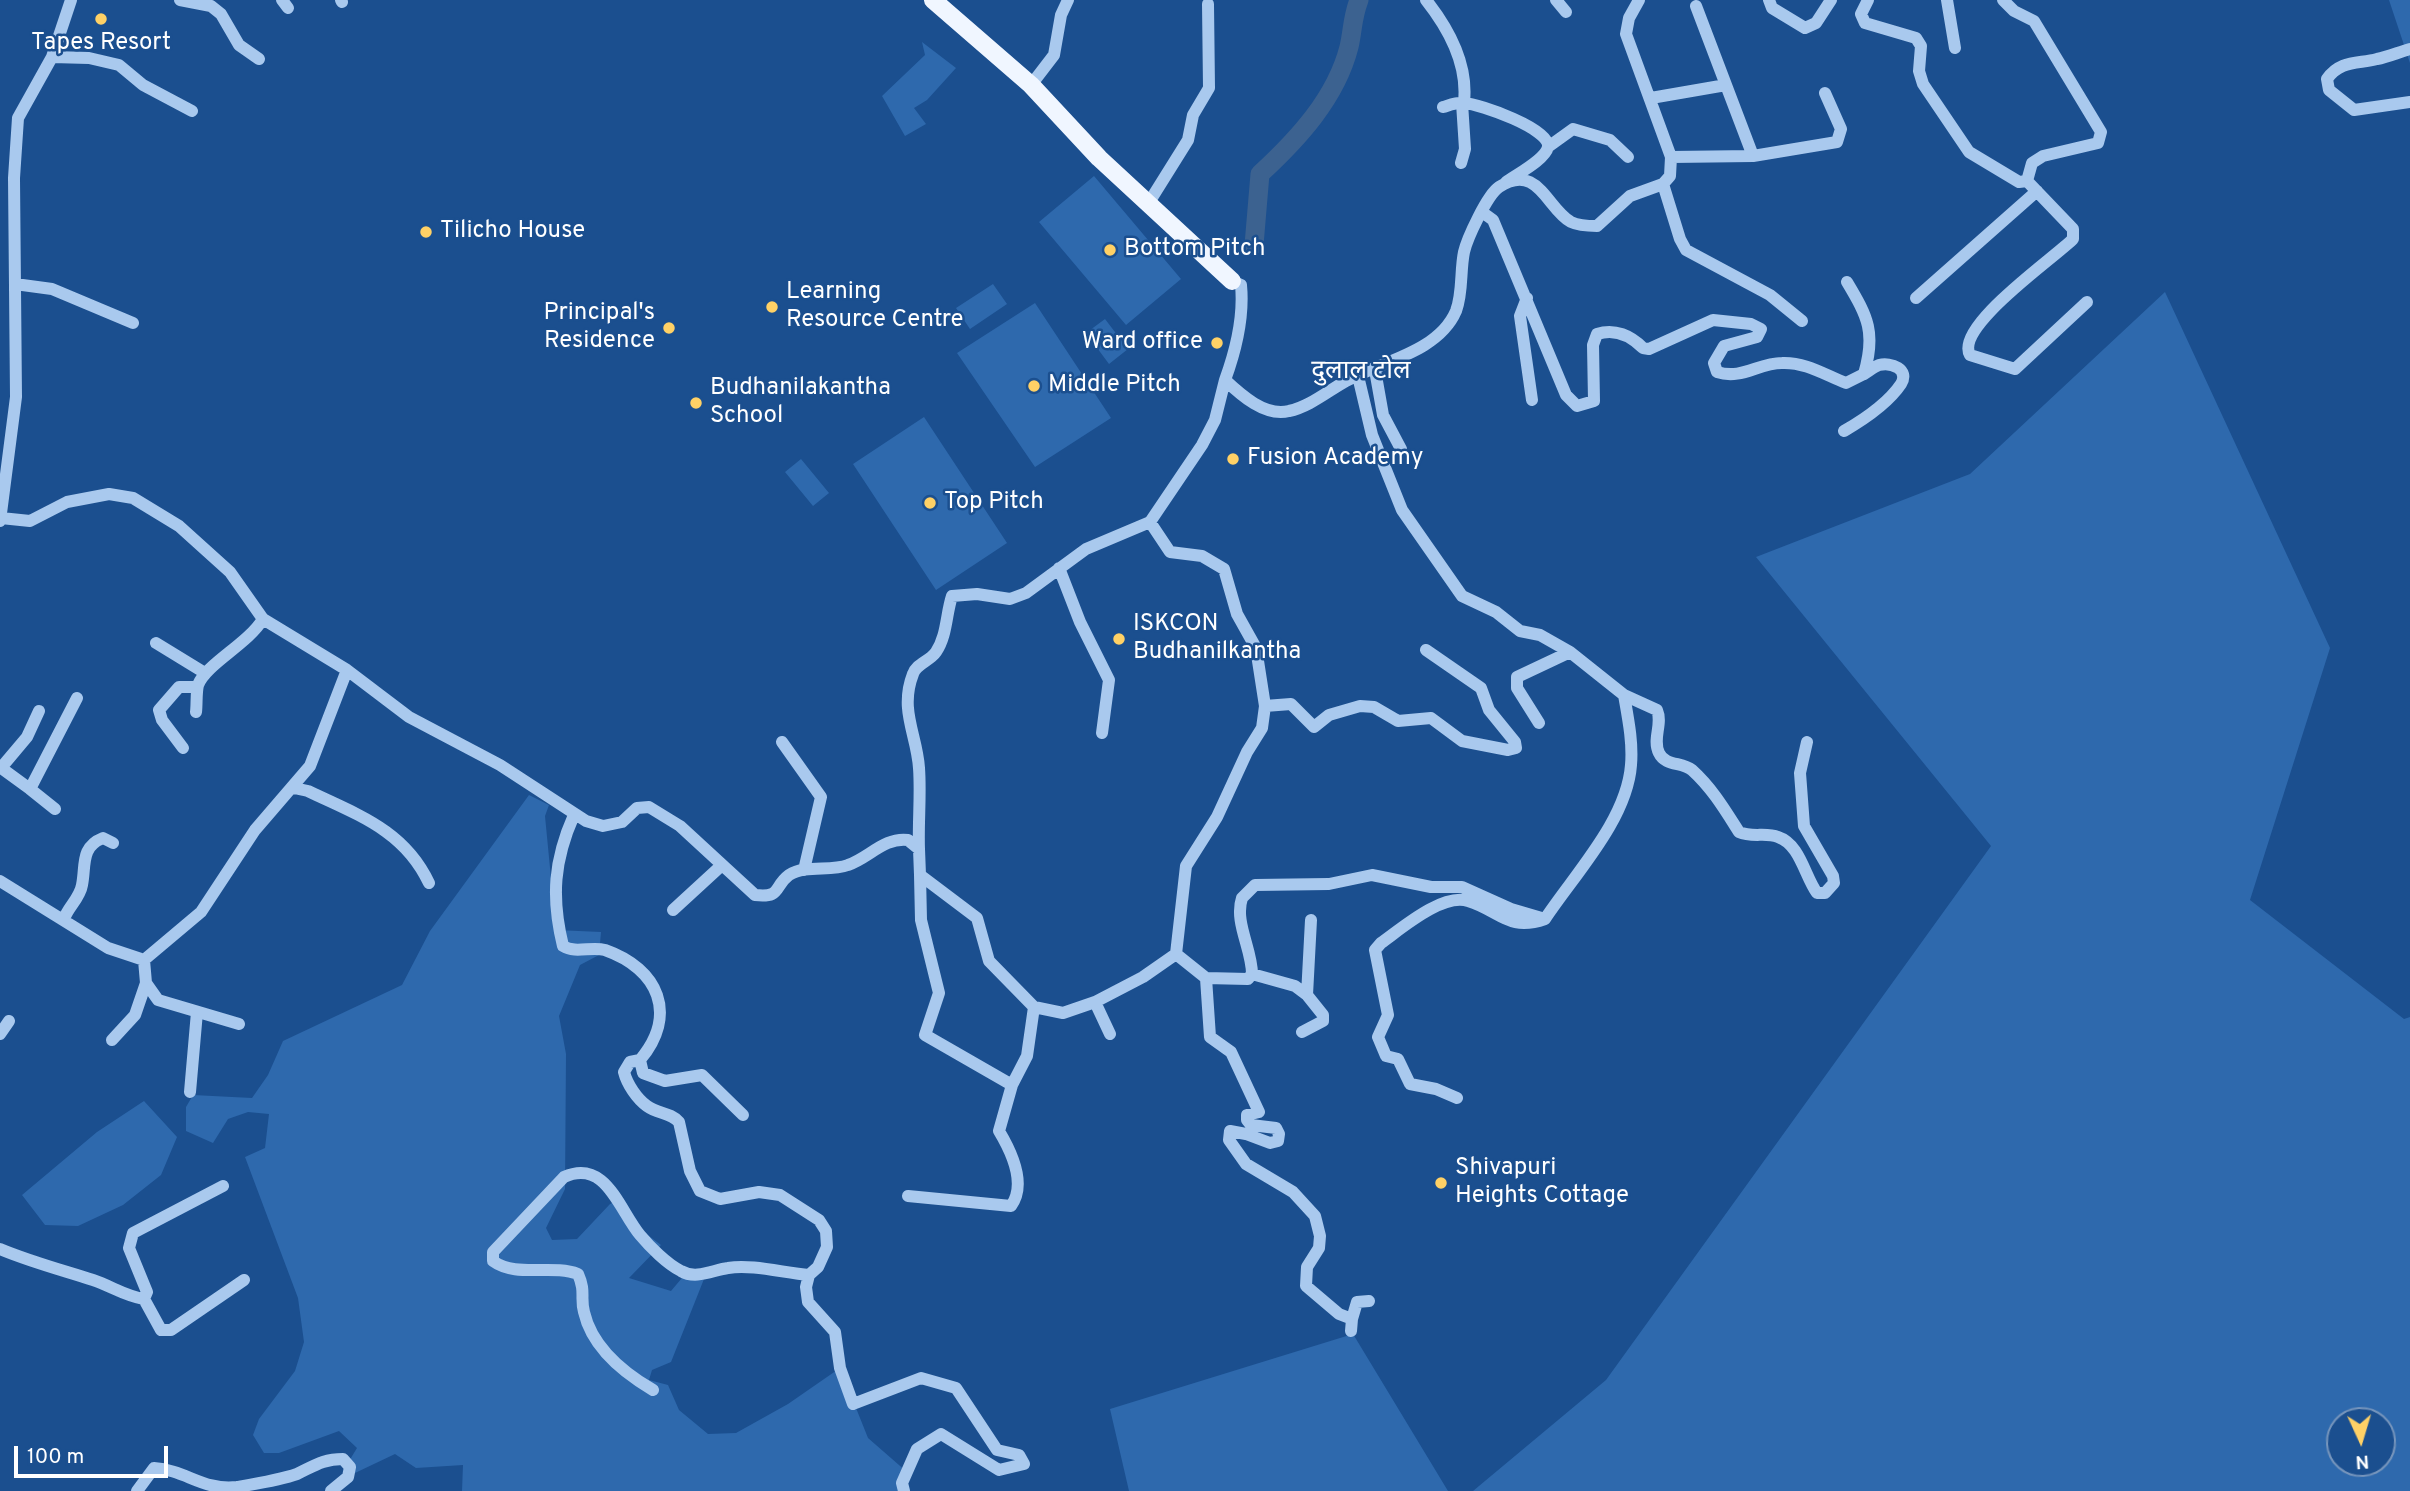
<!DOCTYPE html>
<meta charset="utf-8">
<style>
body{margin:0}
#map{position:relative;width:2410px;height:1491px;overflow:hidden;background:#1b4f8f;font-family:Overpass,sans-serif}
canvas{display:block}
.north{position:absolute;left:2326px;top:1407px;width:70px;height:70px;box-sizing:border-box;background:#1b4f8f;border:2px solid #7695bc;border-radius:50%;rotate:176deg;font-size:19px;font-weight:700;line-height:28px;text-align:center;color:#fff}
.north::after{content:'';display:block;margin:auto;width:24px;height:32px;background:#ffd166;clip-path:polygon(50% 0,100% 100%,50% 72%,0 100%)}
.scale{position:absolute;left:14px;top:1446px;width:154px;height:32px;box-sizing:border-box;border:4px solid #fff;border-top:0;padding-left:9px;font-size:21px;line-height:24px;white-space:nowrap;color:#fff;-webkit-text-stroke:5px #1b4f8f;paint-order:stroke}
</style>
<div id="map">
<canvas width="2410" height="1491"></canvas>
<div class="north">N</div>
<div class="scale">100 m</div>
</div>
<script>
const g = document.querySelector('canvas').getContext('2d');
g.lineJoin = 'round';
function fill(path, color) {
  g.fillStyle = color;
  g.fill(path, 'evenodd');
}
function strokePath(path, color, width, dash) {
  g.strokeStyle = color;
  g.lineWidth = width;
  g.lineCap = dash ? 'butt' : 'round';
  g.setLineDash(dash || []);
  g.stroke(path);
}
function drawText(font, color, halo, rows, align = 'center') {
  g.font = font + ' Overpass,"Noto Sans Devanagari",sans-serif';
  g.lineWidth = 5;
  g.setLineDash([]);
  g.textBaseline = 'middle';
  g.strokeStyle = halo;
  g.fillStyle = color;
  for (const [text, x, y, turn = 0] of rows) {
    g.save();
    g.translate(x, y);
    g.rotate((+turn || 0) * Math.PI / 180);
    g.textAlign = isNaN(turn) ? turn : align;
    if (halo) g.strokeText(text, 0, 0);
    g.fillText(text, 0, 0);
    g.restore();
  }
}
fill(new Path2D(`
 M2389 0H2410V63Z
 M922 42 956 68 927 100 914 108 926 124 905 136 882 96 925 55Z
 M1094 176 1181 279 1126 325 1039 222Z
 M993 284 1007 304 970 329 956 308Z
 M2165 292 2330 648 2250 900 2404 1019 2410 1017V1491H1473L1606 1380 1991 846 1756 557 1970 474ZM2340 1421H2382V1463H2340Z
 M1035 303 1111 418 1035 467 957 353Z
 M1105 319 1128 349 1109 364 1086 333Z
 M924 417 1007 543 936 590 853 464Z
 M801 459 829 493 813 506 785 472Z
 M529 795 549 805 545 816 556 930 601 932 599 955 580 965 559 1016 566 1054 565 1189 546 1228 552 1240 577 1239 610 1204 623 1198 645 1233 661 1245 629 1278 671 1291 687 1272 704 1279 671 1362 652 1370 649 1380 668 1385 679 1410 708 1434 736 1433 788 1404 840 1368 868 1438 907 1472 902 1491H462L463 1465 416 1468 395 1454 355 1473 346 1466 357 1448 339 1431 279 1453H264L253 1435 259 1419 295 1371 304 1342 298 1298 245 1157 265 1148 269 1114 248 1112 228 1119 213 1143 186 1131V1107L193 1095 252 1098 268 1075 283 1041 402 985 430 931Z
 M144 1101 177 1137 161 1175 123 1205 78 1226 45 1225 22 1195 97 1132Z
 M1353 1334 1448 1491H1129L1110 1409Z`), '#2e69ad');
strokePath(new Path2D(`
 M1254 245 1260 174C1298 139 1336 98 1349 47 1353 30 1352 18 1359 0`), '#3c6290', 19);
strokePath(new Path2D(`
 M180 0 211 6 221 14 239 45 259 59
 M282 0 288 8
 M341 0 342 2
 M1426 0C1449 29 1468 65 1464 102
 M1556 0 1566 12
 M1769 0 1772 8 1805 28 1816 23 1831 0
 M1868 0 1861 14 1865 23 1916 38 1921 46 1919 71 1923 84 1969 152 2019 182 2027 181 2032 163 2043 156 2098 143 2101 132 2034 21 2014 11 2003 0
 M1947 0 1955 48
 M1696 6 1753 156
 M2410 49C2399 52 2388 57 2377 59 2358 64 2340 60 2327 79L2329 90 2354 110 2410 102
 M52 57 89 58 119 65 143 85 192 111
 M1031 85 1054 55 1061 15 1068 0
 M1651 98 1726 85
 M1443 107C1450 105 1458 102 1464 103 1480 104 1551 129 1548 147 1545 160 1517 174 1506 182
 M1548 147 1573 129 1610 140 1628 157
 M1671 157 1753 156 1837 142 1841 129 1825 93
 M1461 163 1465 149 1462 103
 M2027 181 2073 229V239C2053 259 1954 327 1970 355L2015 369 2087 302
 M1663 184 1680 239 1686 250 1770 295 1802 321
 M1148 204 1188 140 1193 115 1209 88 1208 4
 M1482 212 1493 220 1566 395 1577 406 1594 401 1593 345 1597 334C1615 328 1631 336 1643 348L1649 349 1713 320 1751 324 1761 329 1757 337 1724 346 1714 363 1717 372C1742 380 1758 363 1782 363 1806 362 1825 375 1846 383L1864 374C1876 333 1868 317 1847 282
 M1232 281 1241 285C1244 316 1236 350 1225 380 1241 395 1265 417 1289 411 1309 407 1328 391 1346 381 1379 362 1438 353 1456 311 1463 293 1460 271 1464 252 1467 239 1487 195 1499 187 1538 162 1547 209 1571 222 1579 226 1589 226 1597 226L1630 196 1663 184 1670 176 1671 157 1626 34 1629 18 1639 0
 M15 284 52 289 133 323
 M1527 298 1520 316 1532 400
 M1916 298 2037 191
 M1375 370 1383 415 1401 449
 M1358 376 1372 435 1402 510 1462 596 1496 612 1520 631 1540 635 1570 652 1624 695 1657 710C1663 724 1652 739 1659 753 1665 766 1682 762 1692 770 1712 788 1725 810 1739 832 1752 838 1766 832 1778 837 1800 844 1805 877 1817 893H1825L1834 883 1833 876 1804 826 1800 773 1807 742
 M1844 431C1863 420 1889 402 1901 384 1910 369 1891 362 1879 365 1874 367 1869 371 1864 374
 M1 518 30 521 67 502 109 494 133 498 179 526 230 572 263 619 347 670 409 717 500 765 586 821 603 826 622 822 637 808 649 807 680 826 755 895C782 898 773 887 789 875 806 864 830 872 848 865 869 858 884 837 908 840L919 849 920 875 977 918 989 961 1034 1007 1063 1013 1095 1002 1143 977 1176 954 1186 866 1217 817 1247 752 1262 728 1265 706 1256 648 1237 614 1224 569 1202 556 1170 552 1150 522 1202 445 1215 420 1225 380
 M0 521 16 397 14 178 18 118 52 57 71 0
 M1059 568 1080 622 1109 680 1102 733
 M156 643 205 673
 M1265 706 1291 704 1314 727 1329 715 1360 706 1374 707 1398 721 1431 718 1462 741 1508 750 1516 748 1515 742 1489 710 1481 688 1426 650
 M196 712C197 704 196 693 198 685 206 664 248 644 263 619
 M1539 723 1517 688V677L1570 652
 M782 742 821 797 804 870
 M183 748 162 720 159 710 179 687H197
 M0 767 30 789
 M1 768 27 737 39 711
 M294 788 308 791C358 815 404 830 429 883
 M55 809 30 789 77 698
 M574 815C554 860 551 897 563 946 576 954 591 946 605 950 659 969 678 1015 640 1060L643 1073 665 1081 702 1075 743 1115
 M919 849C918 822 921 795 919 768 917 735 899 710 913 674 916 664 930 661 936 652 947 636 946 614 952 596L977 594 1010 599 1026 593 1086 549 1150 522
 M920 875 921 920 939 993 925 1035 1012 1085
 M0 881 108 948 144 960 146 983 158 1000 239 1024
 M673 910 722 865
 M64 919C68 907 80 898 82 885 86 866 80 847 103 838L113 843
 M1545 919C1574 875 1627 820 1631 765 1633 742 1628 718 1624 695
 M1176 954 1206 978 1248 979 1252 974C1252 949 1234 922 1242 898L1255 885 1329 884 1372 875 1431 887H1462L1511 909 1545 919C1508 932 1499 910 1468 901 1442 893 1401 929 1381 943L1375 950 1388 1015 1378 1037 1386 1056 1398 1059 1410 1084 1436 1089 1457 1098
 M144 960 201 912 255 830 310 766 347 670
 M1252 974 1295 986 1307 995 1311 920
 M1206 978 1210 1037 1231 1052 1259 1112 1247 1115V1120L1251 1125 1276 1128 1279 1134 1278 1141 1270 1143 1246 1134 1230 1131 1229 1140 1246 1164 1293 1192 1315 1216 1320 1236 1319 1248 1307 1267 1306 1286 1339 1314 1352 1319 1351 1331
 M1095 1002 1110 1034
 M1302 1032 1323 1021V1015L1307 995
 M0 1034 9 1021
 M112 1040 135 1015 146 983
 M640 1060 630 1062 624 1072C627 1084 637 1099 647 1106 658 1114 670 1112 679 1122L690 1171 700 1191 720 1199 759 1192 780 1195 819 1220 826 1231 827 1247 818 1267 809 1275
 M190 1092 197 1012
 M908 1196 1011 1206C1027 1184 1011 1151 999 1131L1012 1085 1027 1056 1034 1007
 M0 1249C31 1262 62 1270 93 1280 111 1286 125 1296 144 1299L147 1292 129 1248 133 1233 223 1186
 M144 1299 161 1330H171L244 1280
 M1352 1319 1357 1302 1369 1301
 M653 1390C624 1373 592 1347 584 1312 580 1297 586 1292 578 1274 552 1264 516 1278 493 1261V1252L564 1177C606 1158 619 1210 640 1235 650 1247 667 1264 681 1271 696 1280 713 1270 728 1268 752 1264 784 1273 809 1275L806 1287 808 1302 835 1332 840 1368 853 1404 921 1378 956 1388 997 1450 1019 1455 1024 1464 999 1470 941 1434 917 1449 902 1483 904 1491
 M137 1491 154 1468C186 1470 203 1491 237 1487 255 1484 280 1480 297 1474 314 1466 323 1459 343 1459L350 1467 348 1477 331 1491`), '#a9c9ee', 12);
strokePath(new Path2D(`
 M933 0 1031 85 1099 158 1232 281`), '#f0f6ff', 18);
for (const [x, y, r, color] of [
 [101,19,7,"#ffd166"],
 [426,232,7,"#ffd166"],
 [1110,250,7,"#ffd166"],
 [772,307,7,"#ffd166"],
 [669,328,7,"#ffd166"],
 [1217,343,7,"#ffd166"],
 [1034,386,7,"#ffd166"],
 [696,403,7,"#ffd166"],
 [1233,459,7,"#ffd166"],
 [930,503,7,"#ffd166"],
 [1119,639,7,"#ffd166"],
 [1441,1183,7,"#ffd166"]
]) {
  const dot = new Path2D();
  dot.arc(x, y, r, 0, 2 * Math.PI);
  g.fillStyle = color;
  g.fill(dot);
  strokePath(dot, '#1b4f8f', 2.5);
}
drawText('24px', '#fff', '#1b4f8f', [
 ["Tapes Resort",101,44,"center"],
 ["Tilicho House",440,232],
 ["Bottom Pitch",1124,250],
 ["Learning",786,293],
 ["Resource Centre",786,321],
 ["Principal's",655,314,"right"],
 ["Residence",655,342,"right"],
 ["Ward office",1203,343,"right"],
 ["Middle Pitch",1048,386],
 ["Budhanilakantha",710,389],
 ["School",710,417],
 ["Fusion Academy",1247,459],
 ["Top Pitch",944,503],
 ["ISKCON",1133,625],
 ["Budhanilkantha",1133,653],
 ["Shivapuri",1455,1169],
 ["Heights Cottage",1455,1197]
], 'left');
drawText('26px', '#fff', '#1b4f8f', [
 ["दुलाल टोल",1361,373]
]);
</script>
